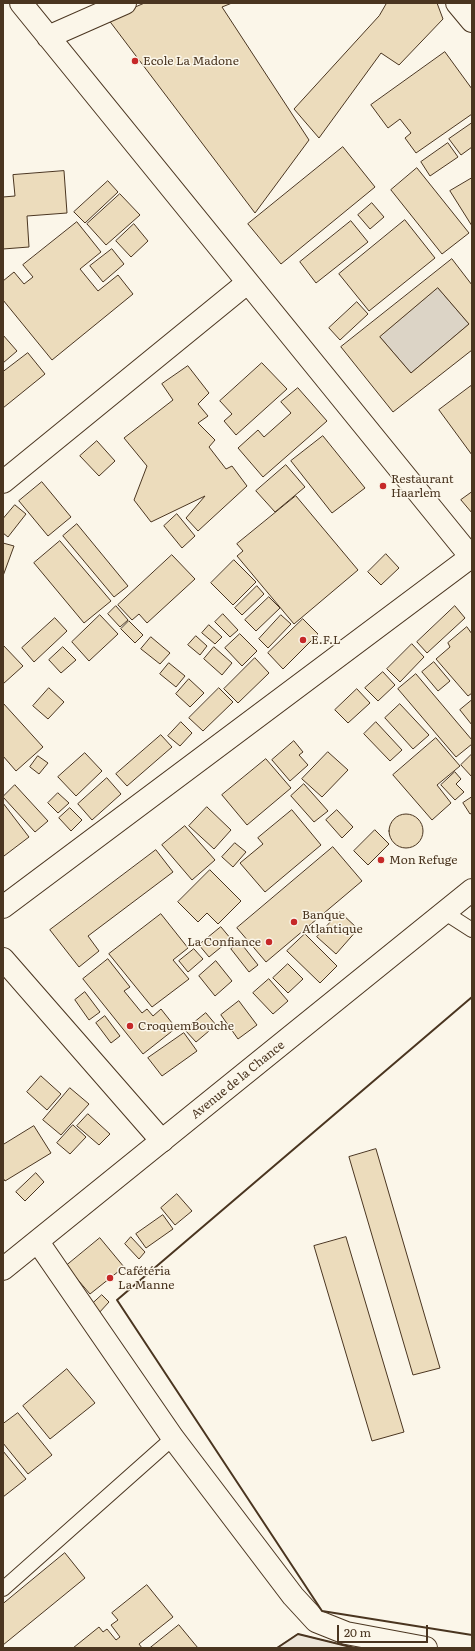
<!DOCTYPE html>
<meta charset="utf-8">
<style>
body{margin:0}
#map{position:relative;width:475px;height:1651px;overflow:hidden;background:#fbf6e9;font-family:Literata,serif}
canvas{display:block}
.frame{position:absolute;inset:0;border:4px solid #4a3520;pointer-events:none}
.scale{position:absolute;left:337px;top:1625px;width:91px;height:18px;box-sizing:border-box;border:2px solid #4a3520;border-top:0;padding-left:5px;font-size:12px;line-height:14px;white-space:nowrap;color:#4a3520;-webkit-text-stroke:3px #fbf6e9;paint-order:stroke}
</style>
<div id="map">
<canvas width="475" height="1651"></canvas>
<div class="frame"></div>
<div class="scale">20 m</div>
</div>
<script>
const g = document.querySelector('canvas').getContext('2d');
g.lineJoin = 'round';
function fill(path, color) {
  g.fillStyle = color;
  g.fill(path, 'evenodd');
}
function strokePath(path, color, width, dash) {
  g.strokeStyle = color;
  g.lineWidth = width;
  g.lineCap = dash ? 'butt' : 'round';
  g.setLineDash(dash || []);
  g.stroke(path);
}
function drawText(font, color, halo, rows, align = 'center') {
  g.font = font + ' Literata,serif';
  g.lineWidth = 3;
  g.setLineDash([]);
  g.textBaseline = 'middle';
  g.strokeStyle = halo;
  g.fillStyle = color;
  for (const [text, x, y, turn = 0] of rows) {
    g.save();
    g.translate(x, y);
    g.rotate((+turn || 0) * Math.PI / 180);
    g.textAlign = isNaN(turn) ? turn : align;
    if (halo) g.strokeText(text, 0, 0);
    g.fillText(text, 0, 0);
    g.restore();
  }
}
const green = new Path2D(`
 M298 1634 355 1648H277Z`);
fill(green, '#ede6d9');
strokePath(green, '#887966', 1);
const water = new Path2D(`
 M438 288 469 324 411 373 380 337Z`);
fill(water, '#dcd4c6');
strokePath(water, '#887966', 1);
const building = new Path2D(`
 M145 3H232L222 7 309 140 255 213 108 19Z
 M387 3H437L443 19 399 65 381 53 319 138 294 109 379 16Z
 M445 52 472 89V114L416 153 405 138 411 133 400 119 388 128 371 105Z
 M472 123V147L461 155 449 139Z
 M448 143 458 157 430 176 421 162Z
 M343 147 375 187 281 264 248 224Z
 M417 168 469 233 442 254 391 190Z
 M64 171 67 213 27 216 29 247 3 249V197L15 196 13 175Z
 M472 178V226L450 191Z
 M108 181 118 192 85 223 74 212Z
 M120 194 140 215 106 245 87 224Z
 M372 203 384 217 370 229 358 215Z
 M405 220 435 258 369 311 339 274Z
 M351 221 368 242 316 283 300 262Z
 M77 222 101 252 80 269 98 291 118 275 133 294 52 360 3 300V281L14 272 24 284 33 277 23 265Z
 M134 224 148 241 131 257 116 241Z
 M112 249 124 264 103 282 90 266Z
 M452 259 472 285V350L393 412 341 347ZM438 288 469 324 411 373 380 337Z
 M357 302 368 314 340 340 329 328Z
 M3 335 17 351 3 363Z
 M28 353 45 374 3 408V372Z
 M262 363 287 389 236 435 224 421 232 414 220 401Z
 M188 366 209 393 198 404 208 416 198 423 215 440 209 447 226 469 232 466 247 486 198 531 186 518 205 496 151 522 134 500 147 466 124 438 173 400 162 384Z
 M471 386 472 388V455L439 410Z
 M298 388 327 421 263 477 238 448 258 430 264 437 291 413 281 402Z
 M323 436 365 488 332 513 291 461Z
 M97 441 115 461 99 476 80 456Z
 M286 465 305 487 275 512 256 491Z
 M42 482 71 517 48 536 19 501Z
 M472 492V513L461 500Z
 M296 496 358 570 294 624 237 556 243 551 237 544Z
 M15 505 26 514 8 537 3 533V519Z
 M177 514 195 536 182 548 164 526Z
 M77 524 128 586 114 597 63 536Z
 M60 541 111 601 84 623 34 563Z
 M3 543 14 546 3 576Z
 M386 554 399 568 381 585 368 572Z
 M172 555 195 579 147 623 139 614 132 620 118 605Z
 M234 560 256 582 233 605 211 583Z
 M257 586 264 594 242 615 235 608Z
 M269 597 280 608 256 631 245 620Z
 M116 606 128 620 120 627 108 614Z
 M455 606 465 618 427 653 417 642Z
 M223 614 238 630 230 637 215 622Z
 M100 615 118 634 89 661 72 642Z
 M281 615 291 624 268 648 259 639Z
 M55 618 67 631 34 662 22 648Z
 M303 619 318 634 283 669 268 653Z
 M129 621 143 635 135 643 121 629Z
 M209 625 222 637 215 644 202 633Z
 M467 627 472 634V693L468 696 436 659 450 647 448 643Z
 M240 634 257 651 242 666 225 648Z
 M196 636 207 646 200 655 188 645Z
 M151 637 170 653 160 664 141 649Z
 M412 644 424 657 400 682 387 669Z
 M3 645 23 666 3 684Z
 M63 647 76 660 61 673 49 660Z
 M214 647 232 663 222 675 204 659Z
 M255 658 269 673 238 703 224 689Z
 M434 662 450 681 438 691 422 672Z
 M169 663 185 676 176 687 160 674Z
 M383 672 395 685 378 701 365 688Z
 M416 674 472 740V744L456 757 398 689Z
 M189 679 204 693 190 707 176 694Z
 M49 688 64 702 48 719 33 706Z
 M219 688 233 702 203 731 189 718Z
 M357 689 370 703 348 723 335 710Z
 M472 700V725L460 710Z
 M3 703 43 747 16 771 3 756Z
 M400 704 429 735 413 749 385 718Z
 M181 722 192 733 180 746 168 736Z
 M376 722 402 750 390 761 364 734Z
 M161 735 172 747 127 786 116 774Z
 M436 738 460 766 437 785 451 803 432 820 393 775Z
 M294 741 303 752 299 755 308 765 290 781 272 760Z
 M328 752 348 770 322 797 302 779Z
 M85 753 102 771 76 796 58 777Z
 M472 754V777L461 765Z
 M38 756 48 763 39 774 30 767Z
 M266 759 291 788 247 825 222 795Z
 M455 772 461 779 456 784 464 792 455 800 441 785Z
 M107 778 121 794 92 820 78 804Z
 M304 784 328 811 314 822 291 796Z
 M15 785 48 821 35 832 3 797Z
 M58 793 69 803 58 813 48 803Z
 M472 797V813L470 814 463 803Z
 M3 803 29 837 4 856 3 855Z
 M207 807 231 830 214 849 189 826Z
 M70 808 82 820 71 831 59 818Z
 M292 810 321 845 265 892 240 863 263 844 258 838Z
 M337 810 353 827 342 838 326 820Z
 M389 831a17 17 0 1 1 34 0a17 17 0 1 1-34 0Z
 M185 826 215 860 192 880 162 845Z
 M375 830 389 844 368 865 354 851Z
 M235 843 246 852 233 867 222 857Z
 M333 847 362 881 266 962 237 928Z
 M156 850 173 872 88 936 99 951 79 967 50 930Z
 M210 870 241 901 218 924 207 913 198 922 178 902Z
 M340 912 358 929 336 954 317 937Z
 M161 914 188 948 173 960 189 979 152 1007 109 954Z
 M221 927 231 939 209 957 199 945Z
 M305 934 337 966 320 983 287 951Z
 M240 942 258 965 249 972 231 949Z
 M194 949 203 959 188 972 179 961Z
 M108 959 130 987 124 991 142 1013 147 1009 153 1016 161 1009 176 1028 143 1054 83 979Z
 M216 961 232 981 215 996 199 976Z
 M288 964 303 979 288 993 273 978Z
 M269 979 288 1001 273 1014 253 993Z
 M85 992 100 1012 89 1020 75 1000Z
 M239 1001 257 1025 238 1039 221 1015Z
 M206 1013 216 1025 196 1042 185 1030Z
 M105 1016 120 1036 111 1043 96 1023Z
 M184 1033 197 1051 162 1076 148 1058Z
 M41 1076 61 1094 47 1110 27 1092Z
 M70 1088 89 1104 61 1135 43 1120Z
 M88 1114 110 1134 99 1145 77 1126Z
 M73 1125 86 1137 70 1154 57 1143Z
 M34 1126 51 1153 5 1181 3 1178V1145Z
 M376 1149 440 1368 413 1375 349 1157Z
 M36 1173 44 1182 25 1201 16 1192Z
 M177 1194 192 1211 175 1225 161 1208Z
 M163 1215 173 1229 146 1248 136 1234Z
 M131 1237 145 1252 139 1259 125 1244Z
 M346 1237 404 1432 372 1441 314 1246Z
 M100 1238 124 1267 90 1294 66 1266Z
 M102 1295 109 1302 98 1314 90 1306Z
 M67 1369 95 1403 50 1439 23 1406Z
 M18 1413 52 1455 28 1474 3 1443V1424Z
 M3 1451 26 1479 3 1497Z
 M65 1553 85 1578 3 1645V1604Z
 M147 1585 173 1617 139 1644 142 1648H73L99 1627 103 1632 107 1629 116 1640 120 1637 111 1625 118 1620 112 1613Z
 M179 1625 198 1648H150Z`);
fill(building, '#ecdcbc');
strokePath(building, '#4a3520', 1);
const service = new Path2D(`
 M444 912 472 930
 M3 1589 173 1438`);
const minor = new Path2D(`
 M21 3 471 557
 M457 3 472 21
 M48 37 125 3
 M3 482 247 283
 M3 907 472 556
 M3 959 162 1141
 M38 1242 173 1438 293 1596 316 1621 346 1633 426 1648`);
const primary = new Path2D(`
 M3 1269 472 890`);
strokePath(service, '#4a3520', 16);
strokePath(minor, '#4a3520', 24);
strokePath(primary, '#4a3520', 24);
strokePath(service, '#fbf6e9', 14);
strokePath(minor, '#fbf6e9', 22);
strokePath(primary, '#fbf6e9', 22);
strokePath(new Path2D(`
 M472 997 117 1300 322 1611 472 1635
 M277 1648 298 1634 355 1648`), '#4a3520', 2);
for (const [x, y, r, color] of [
 [135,61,4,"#c62828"],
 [383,486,4,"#c62828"],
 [303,640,4,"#c62828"],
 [381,860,4,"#c62828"],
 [294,922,4,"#c62828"],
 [269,942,4,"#c62828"],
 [130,1026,4,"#c62828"],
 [110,1278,4,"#c62828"]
]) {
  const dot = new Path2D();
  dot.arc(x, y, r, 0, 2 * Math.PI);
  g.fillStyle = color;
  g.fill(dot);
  strokePath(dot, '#fbf6e9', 1.5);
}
drawText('12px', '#4a3520', '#fbf6e9', [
 ["Ecole La Madone",143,61],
 ["Restaurant",391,479],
 ["Haarlem",391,493],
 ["E.F.L",311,640],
 ["Mon Refuge",389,860],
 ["Banque",302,915],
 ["Atlantique",302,929],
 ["La Confiance",261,942,"right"],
 ["CroquemBouche",138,1026],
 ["Cafétéria",118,1271],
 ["La Manne",118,1285]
], 'left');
drawText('12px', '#4a3520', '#fbf6e9', [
 ["Avenue de la Chance",238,1080,-39]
]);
</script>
